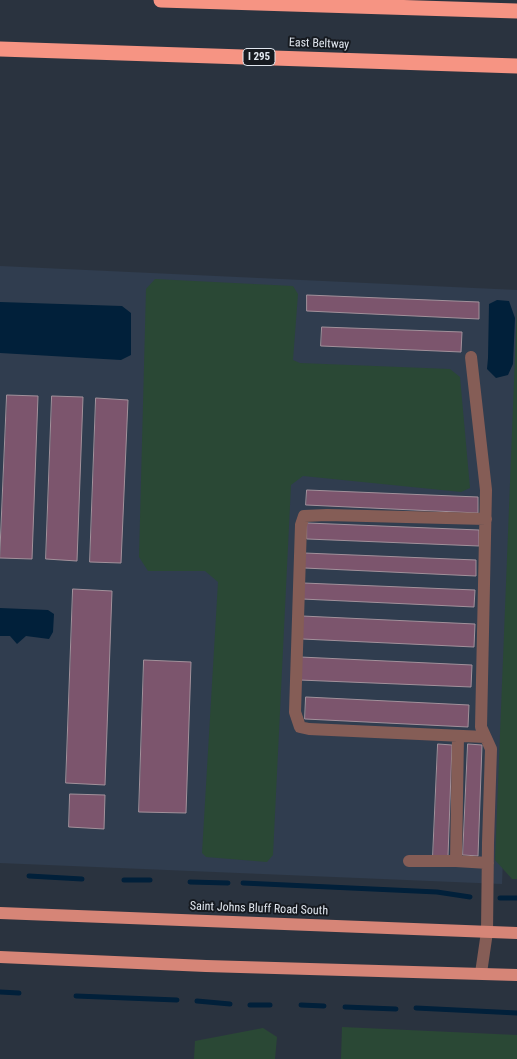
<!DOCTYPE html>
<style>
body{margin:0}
canvas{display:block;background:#2a333f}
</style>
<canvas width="517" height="1059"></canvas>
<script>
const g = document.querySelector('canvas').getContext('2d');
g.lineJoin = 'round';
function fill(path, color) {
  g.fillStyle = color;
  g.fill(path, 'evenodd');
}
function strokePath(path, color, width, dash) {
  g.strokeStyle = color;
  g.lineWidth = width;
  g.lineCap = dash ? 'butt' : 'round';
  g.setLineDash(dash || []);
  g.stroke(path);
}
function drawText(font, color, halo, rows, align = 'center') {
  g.font = font + ' "Roboto Condensed",sans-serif';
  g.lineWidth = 4;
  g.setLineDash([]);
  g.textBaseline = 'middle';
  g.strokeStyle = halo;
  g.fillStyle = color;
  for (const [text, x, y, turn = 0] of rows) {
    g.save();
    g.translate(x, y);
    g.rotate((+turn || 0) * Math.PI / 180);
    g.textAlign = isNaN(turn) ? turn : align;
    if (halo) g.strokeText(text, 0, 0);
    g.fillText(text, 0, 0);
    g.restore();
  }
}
fill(new Path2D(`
 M0 266 517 290V493L502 884 0 863Z`), '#303d4f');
fill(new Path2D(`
 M155 279 293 286 298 294 293 360 300 363 450 369 460 377 470 488 461 492 303 476 291 485 273 855 267 862 206 857 202 853 218 582 205 571H148L139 557 146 289Z
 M517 306V879H512L495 860Z
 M342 1027 517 1035V1059H341Z
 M263 1028 277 1037 275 1059H194L195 1041Z`), '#2a4835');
fill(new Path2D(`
 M497 300 509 301 515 318 513 364 508 375 496 378 487 369 488 358 489 304Z
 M0 302 122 306 131 313V355L121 360 0 353Z
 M0 608 48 610 54 614 53 632 49 639 26 636 17 644 10 636H0Z`), '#01203a');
strokePath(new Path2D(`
 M29 876 82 879
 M124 880H150
 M190 882 228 883
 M243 883 437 892 470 897
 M500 898H517
 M0 992 19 993
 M76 996 177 1000
 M197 1001 230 1004
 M250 1005H270
 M301 1005 324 1006
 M345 1007 396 1009
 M416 1008 517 1013`), '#01203a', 5);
const building = new Path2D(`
 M307 295 479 302V319L307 311Z
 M322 327 462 332 461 352 321 346Z
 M7 395 38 396 32 559 0 558Z
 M52 396 83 397 77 561 46 559Z
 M96 398 128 400 121 563 90 562Z
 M307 490 478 497V513L306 505Z
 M307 523 479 530V546L307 539Z
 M304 553 476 560V576L304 568Z
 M303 583 475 590 474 607 302 599Z
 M73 589 112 591 105 785 66 783Z
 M302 616 475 624 474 647 302 639Z
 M300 657 472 665 471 687 299 680Z
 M144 660 191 662 186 813 139 812Z
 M306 697 469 705 468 727 305 719Z
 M438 744 452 745 448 856H433Z
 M468 744 482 745 478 856 463 855Z
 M70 794 105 795 104 829 69 827Z`);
fill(building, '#7c556d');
strokePath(building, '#a2919b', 1);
strokePath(new Path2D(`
 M471 357 486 490 481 727 491 749 488 843 487 932 481 973
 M485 737 309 729 300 727 295 712 301 525 304 516 327 515 486 519
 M409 861H456L488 863
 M456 861 458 736`), '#855d56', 12);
strokePath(new Path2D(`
 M0 913 517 933
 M0 957 206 966 517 975`), '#d68577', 12);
strokePath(new Path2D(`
 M161 0 517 11
 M0 49 517 66`), '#f69483', 15);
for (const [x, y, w] of [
 [259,57,32]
]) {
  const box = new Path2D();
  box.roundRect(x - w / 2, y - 8.5, w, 17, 4);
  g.fillStyle = '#161a20';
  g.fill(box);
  strokePath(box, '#e1e7ef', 1);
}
drawText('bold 11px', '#e1e7ef', null, [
 ["I 295",259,57]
]);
drawText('12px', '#e1e7ef', '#161a20', [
 ["East Beltway",319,44,2],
 ["Saint Johns Bluff Road South",259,909,2]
]);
</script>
